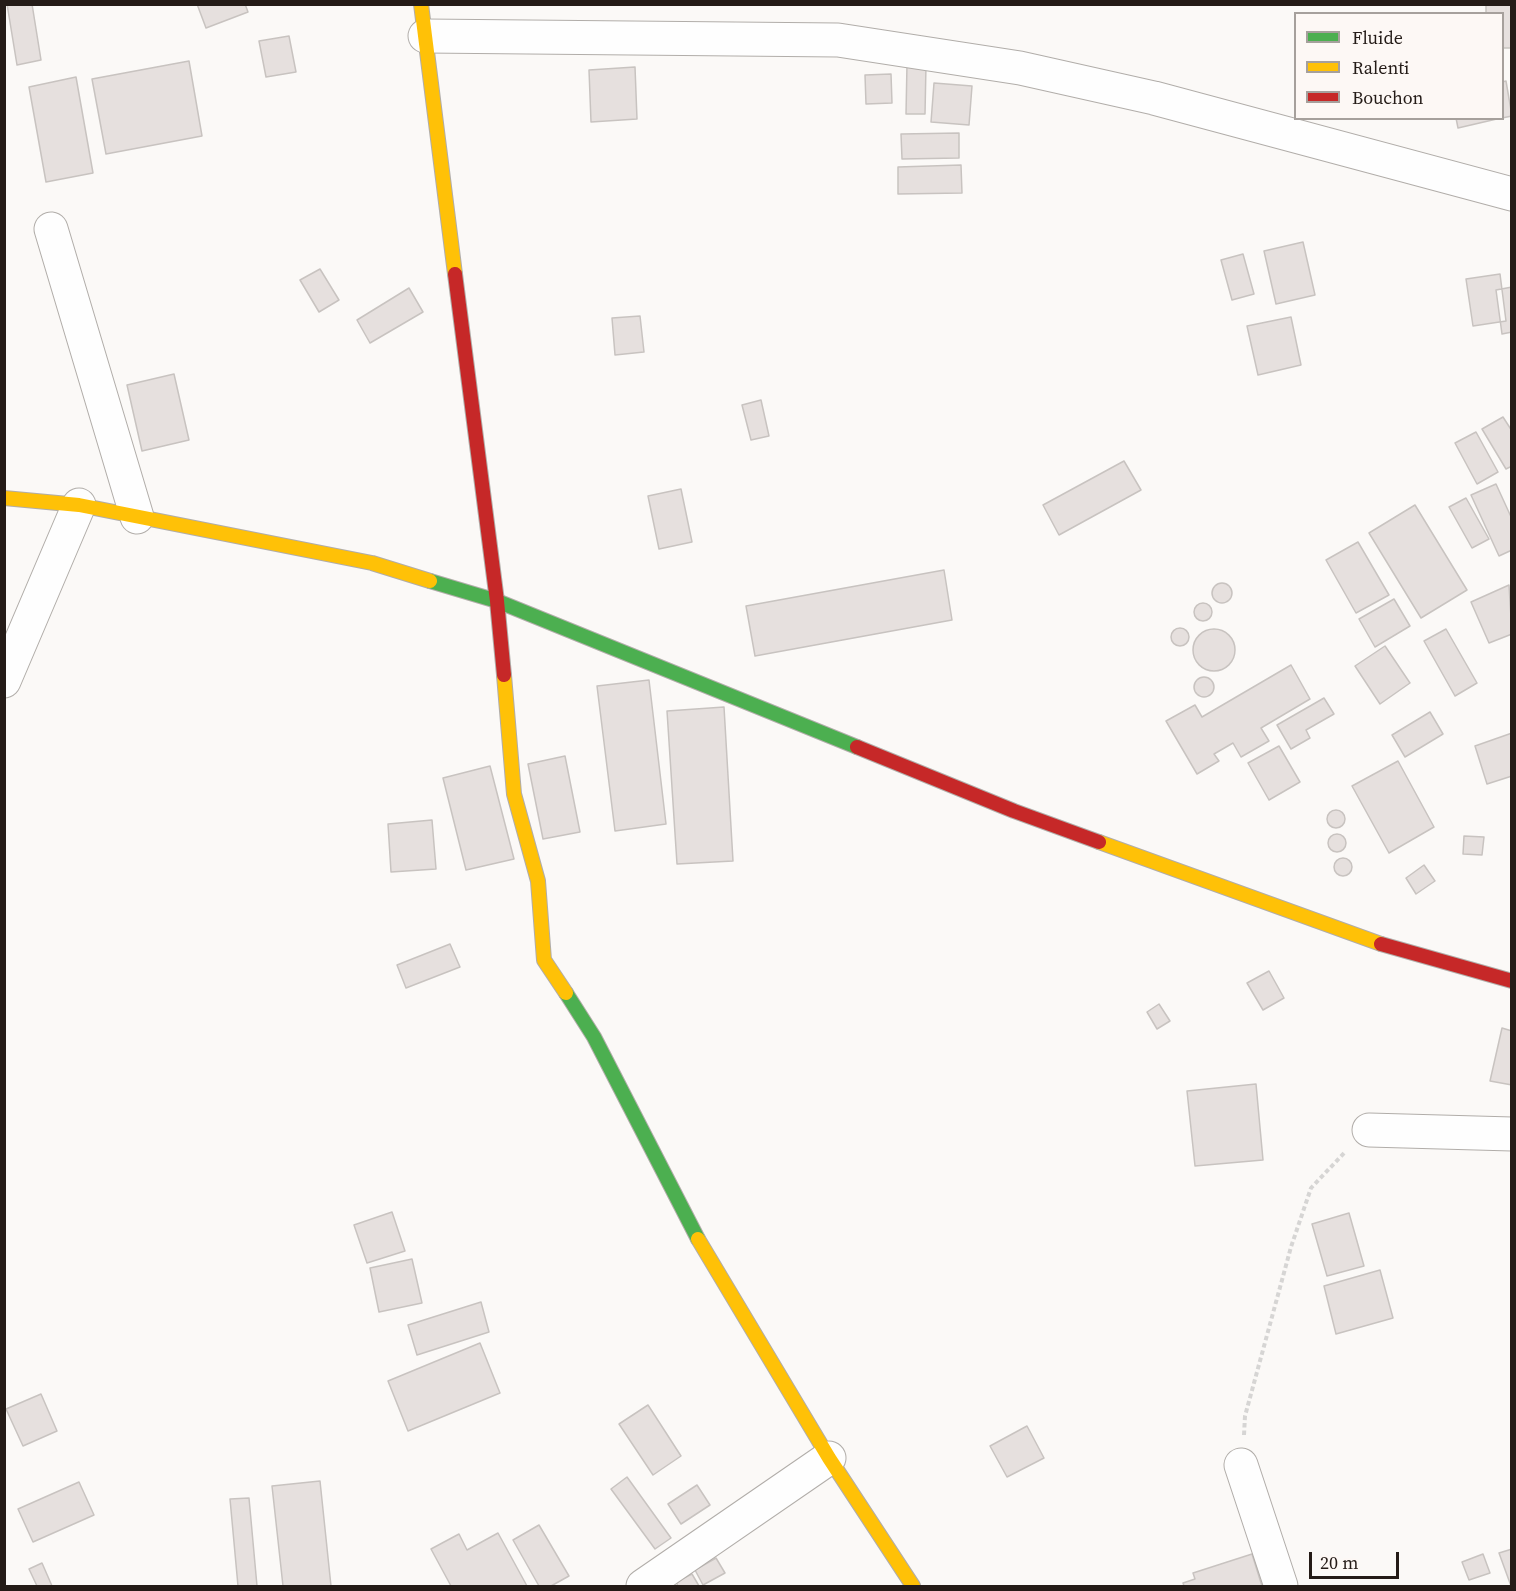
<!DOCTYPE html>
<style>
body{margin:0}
#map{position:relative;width:1516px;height:1591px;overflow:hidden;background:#fbf9f7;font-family:"Source Serif 4",serif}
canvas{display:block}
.frame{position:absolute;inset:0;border:6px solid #241b17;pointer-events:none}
.legend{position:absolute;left:1294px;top:12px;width:210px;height:108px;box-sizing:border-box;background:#fdf8f5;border:2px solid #a6a09c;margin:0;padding:8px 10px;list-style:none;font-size:18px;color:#241b17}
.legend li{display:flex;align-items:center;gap:12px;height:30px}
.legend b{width:30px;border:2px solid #a6a09c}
.scale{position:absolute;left:1309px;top:1552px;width:90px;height:27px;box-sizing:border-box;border:3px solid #241b17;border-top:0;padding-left:8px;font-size:18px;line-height:21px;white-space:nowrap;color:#241b17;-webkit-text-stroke:4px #fdf8f5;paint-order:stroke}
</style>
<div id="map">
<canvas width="1516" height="1591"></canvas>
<div class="frame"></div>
<ul class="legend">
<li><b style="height:8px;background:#4caf50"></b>Fluide</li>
<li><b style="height:8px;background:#ffc107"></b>Ralenti</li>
<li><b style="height:8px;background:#c62828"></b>Bouchon</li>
</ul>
<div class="scale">20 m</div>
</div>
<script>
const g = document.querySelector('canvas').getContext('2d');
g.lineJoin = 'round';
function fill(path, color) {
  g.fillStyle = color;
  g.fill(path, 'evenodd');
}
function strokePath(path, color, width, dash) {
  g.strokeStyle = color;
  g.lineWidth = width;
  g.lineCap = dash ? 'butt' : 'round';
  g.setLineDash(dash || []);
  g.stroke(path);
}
const building = new Path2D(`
 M7 4H32L41 60 17 65Z
 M197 4H245L248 12 206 28Z
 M1486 4H1512V48H1502V14H1486Z
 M289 36 296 72 266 77 259 41Z
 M189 61 202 136 106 154 92 79Z
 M907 64 926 65 925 114H906Z
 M635 67 637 119 591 122 589 70Z
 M891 74 892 103 866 104 865 75Z
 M76 77 93 173 46 182 29 87Z
 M1506 81 1512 116 1502 118V82Z
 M934 83 972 86 969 125 931 122Z
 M1456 118H1501L1458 128Z
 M959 133V158L902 159 901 134Z
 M961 165 962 193 898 194V167Z
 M1303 242 1315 295 1276 304 1264 251Z
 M1243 254 1254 294 1232 300 1221 260Z
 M320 269 339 300 319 312 300 280Z
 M1500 274 1506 321 1473 326 1466 279Z
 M1512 287V332L1502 334 1496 290Z
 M409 288 423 312 370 343 357 320Z
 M640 316 644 352 615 355 612 318Z
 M1291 317 1301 365 1258 375 1247 326Z
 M174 374 189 440 142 451 127 385Z
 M761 400 769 436 751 440 742 405Z
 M1503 417 1512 431V466L1506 469 1482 429Z
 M1476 432 1498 472 1477 484 1455 443Z
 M1124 461 1141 490 1059 535 1043 505Z
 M1496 484 1512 519V550L1499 556 1471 495Z
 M681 489 692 542 659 549 648 496Z
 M1466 498 1489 539 1472 548 1449 507Z
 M1415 505 1467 590 1421 618 1369 533Z
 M1358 542 1389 595 1356 613 1326 560Z
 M944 570 952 620 755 656 746 606Z
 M1212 593a10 10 0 1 1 20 0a10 10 0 1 1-20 0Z
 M1509 585 1512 634 1489 643 1471 602Z
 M1394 599 1410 626 1375 647 1359 619Z
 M1194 612a9 9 0 1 1 18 0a9 9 0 1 1-18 0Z
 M1171 637a9 9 0 1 1 18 0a9 9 0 1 1-18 0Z
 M1193 650a21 21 0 1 1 42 0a21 21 0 1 1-42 0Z
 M1446 629 1477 683 1455 696 1424 641Z
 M1385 646 1410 683 1380 704 1355 666Z
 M1291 665 1310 699 1261 728 1269 741 1241 757 1233 743 1214 754 1219 761 1197 774 1166 721 1195 705 1202 717Z
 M1194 687a10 10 0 1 1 20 0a10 10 0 1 1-20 0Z
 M649 680 666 824 615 831 597 686Z
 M1324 698 1334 714 1306 730 1310 738 1291 749 1277 725Z
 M724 707 733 861 677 864 667 711Z
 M1430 712 1443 734 1405 757 1392 735Z
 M1512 733V776L1487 784 1475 746Z
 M1279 746 1300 782 1269 800 1248 763Z
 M565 756 580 832 543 839 528 764Z
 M1398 761 1434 827 1389 853 1352 786Z
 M490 766 514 859 466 870 443 778Z
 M1327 819a9 9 0 1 1 18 0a9 9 0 1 1-18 0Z
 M432 820 436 869 391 872 388 824Z
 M1328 843a9 9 0 1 1 18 0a9 9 0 1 1-18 0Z
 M1464 836 1484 837 1482 855 1463 854Z
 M1334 867a9 9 0 1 1 18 0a9 9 0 1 1-18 0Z
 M1424 865 1435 881 1416 894 1406 878Z
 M450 944 460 967 406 988 397 965Z
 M1269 971 1284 998 1263 1010 1247 983Z
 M1159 1004 1170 1021 1157 1029 1147 1012Z
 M1502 1028 1512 1031V1085L1490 1081Z
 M1256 1084 1263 1160 1195 1166 1187 1091Z
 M392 1212 405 1251 367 1263 354 1225Z
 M1349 1213 1364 1266 1327 1276 1312 1224Z
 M412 1259 422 1303 379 1312 370 1268Z
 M1380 1270 1393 1318 1336 1334 1324 1286Z
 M481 1302 489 1332 417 1355 408 1325Z
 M480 1343 500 1393 408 1431 388 1381Z
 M41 1394 57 1431 23 1446 6 1409Z
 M648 1405 681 1456 653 1475 619 1424Z
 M1027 1426 1044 1458 1007 1477 990 1446Z
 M627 1477 671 1538 655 1549 611 1489Z
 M320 1481 331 1586H283L272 1486Z
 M79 1482 94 1515 33 1542 18 1509Z
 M697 1485 710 1505 681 1524 668 1504Z
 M249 1498 257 1586H238L230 1499Z
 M539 1525 569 1576 551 1586H539L513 1540Z
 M498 1533 527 1586H451L431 1549 459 1534 467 1550Z
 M1512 1549V1586H1511L1499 1553Z
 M1252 1554 1262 1586H1184L1183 1583 1195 1579 1193 1573Z
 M1483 1554 1490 1573 1469 1580 1462 1562Z
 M716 1558 725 1573 703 1585 695 1570Z
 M42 1563 52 1586H37L29 1569Z
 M692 1574 699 1586H678L676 1582Z`);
fill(building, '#e6e0de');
strokePath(building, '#c8c3c0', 1.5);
const street = new Path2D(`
 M425 36 838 40 1020 68 1154 98 1512 194
 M51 229 137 517
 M4 681 79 505
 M1369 1130 1512 1134
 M1241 1465 1281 1586
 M643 1586 829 1458`);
const fast = new Path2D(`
 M430 581 497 601 857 747
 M566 993 594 1037 698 1239`);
const slow = new Path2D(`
 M421 4 455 274
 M4 498 79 505 372 563 430 581
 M504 675 514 794 538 881 544 960 566 993
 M1099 842 1381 944
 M698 1239 829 1458 913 1586`);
const jam = new Path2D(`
 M455 274 497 601 504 675
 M857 747 1014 811 1099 842
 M1381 944 1512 981`);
strokePath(street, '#b1ada9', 35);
strokePath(fast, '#b1ada9', 16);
strokePath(slow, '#b1ada9', 16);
strokePath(jam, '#b1ada9', 16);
strokePath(new Path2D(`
 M1244 1435 1245 1416 1291 1247 1311 1188 1346 1151`), '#d6d5d4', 4, [4.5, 3]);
strokePath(street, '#fefefe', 33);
strokePath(fast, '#4caf50', 14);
strokePath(slow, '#ffc107', 14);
strokePath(jam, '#c62828', 14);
</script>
